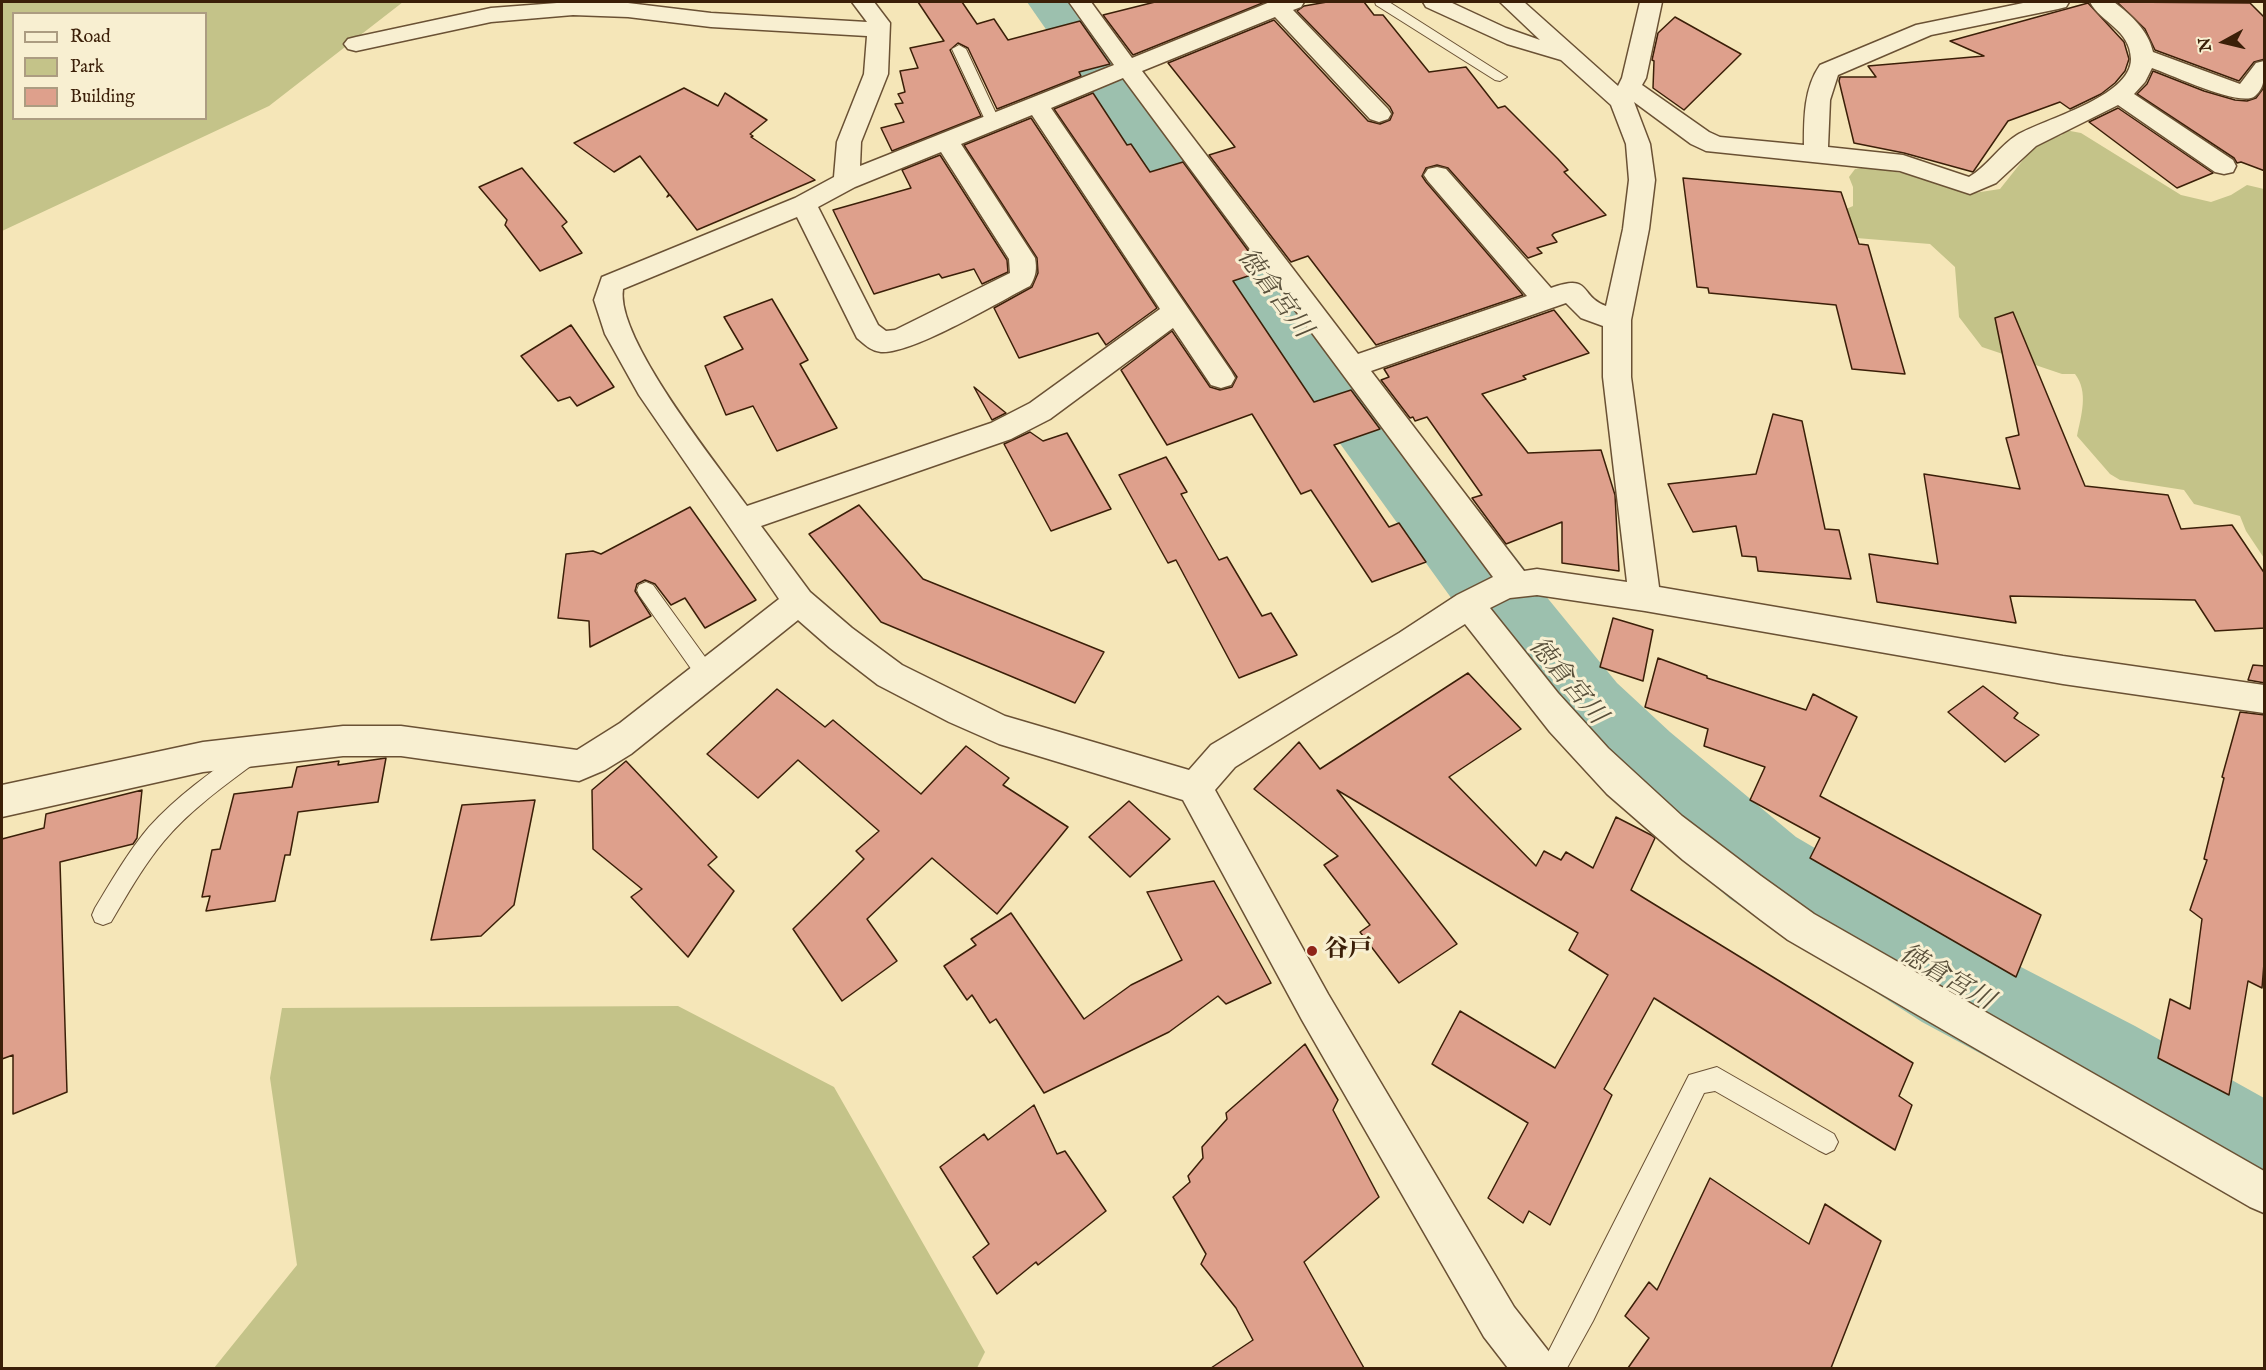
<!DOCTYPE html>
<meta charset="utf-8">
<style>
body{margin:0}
#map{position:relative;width:2266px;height:1370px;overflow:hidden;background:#f5e6b8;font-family:"IM FELL English",serif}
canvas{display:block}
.frame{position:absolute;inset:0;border:3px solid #3b1f08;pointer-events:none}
.legend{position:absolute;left:12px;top:12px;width:195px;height:108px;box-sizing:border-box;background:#f8efd1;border:2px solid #ac9c81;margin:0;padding:8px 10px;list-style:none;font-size:18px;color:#3b1f08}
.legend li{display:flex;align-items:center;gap:12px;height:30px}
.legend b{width:30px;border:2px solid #ac9c81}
.north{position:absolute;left:2194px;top:12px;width:60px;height:60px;-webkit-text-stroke:4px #f8efd1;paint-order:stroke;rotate:262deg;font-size:16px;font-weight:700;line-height:24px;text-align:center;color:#3b1f08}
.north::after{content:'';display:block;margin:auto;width:21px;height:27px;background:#3b1f08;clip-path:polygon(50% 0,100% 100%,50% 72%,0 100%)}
</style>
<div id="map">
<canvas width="2266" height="1370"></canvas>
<div class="frame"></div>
<ul class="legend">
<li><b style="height:8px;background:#f8efd1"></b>Road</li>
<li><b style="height:16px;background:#c4c389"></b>Park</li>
<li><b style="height:16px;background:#dea08c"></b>Building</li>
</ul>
<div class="north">N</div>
</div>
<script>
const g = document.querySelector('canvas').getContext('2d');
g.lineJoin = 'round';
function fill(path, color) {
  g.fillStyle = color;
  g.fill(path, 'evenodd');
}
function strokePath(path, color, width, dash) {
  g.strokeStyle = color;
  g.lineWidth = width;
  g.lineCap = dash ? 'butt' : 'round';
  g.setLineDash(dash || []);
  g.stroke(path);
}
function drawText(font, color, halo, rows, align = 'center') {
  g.font = font + ' "IM FELL English","Noto Serif JP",serif';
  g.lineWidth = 6;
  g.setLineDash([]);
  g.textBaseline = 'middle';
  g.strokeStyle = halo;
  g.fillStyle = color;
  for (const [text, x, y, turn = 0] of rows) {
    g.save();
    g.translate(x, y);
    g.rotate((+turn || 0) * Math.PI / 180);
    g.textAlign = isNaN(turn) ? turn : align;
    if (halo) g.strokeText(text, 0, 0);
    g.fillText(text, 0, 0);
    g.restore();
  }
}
fill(new Path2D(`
 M2 2H403L269 106 2 231ZM14 14H206V118H14Z
 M2065 130 2081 133 2181 195 2211 202 2231 195 2247 185 2264 189V558L2246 531 2240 516 2194 504 2184 490 2120 480 2110 474 2077 436C2081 416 2089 392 2075 374H2062L1982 347 1959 317 1955 267 1930 244 1844 237 1828 217 1853 206V187L1849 177 1855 169 1867 167 1931 178 1974 193 2000 189 2035 145 2062 135Z
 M678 1006 834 1087 985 1352 977 1368H214L297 1265 270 1078 282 1008Z`), '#c4c389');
fill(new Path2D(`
 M1027 2H1086L1212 167 1545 595 1617 683 1670 732 1796 837 1992 952 2135 1026 2264 1098V1209L2226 1194 2063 1098 1922 1022 1730 899 1606 790 1555 737 1485 645 1164 199Z`), '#9cc0ae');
const building = new Path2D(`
 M918 2H962L977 24 994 19 1008 40 1080 21 1110 64 1079 72 1081 76 997 109 968 48 958 43 950 50 981 116 892 151 881 128 904 122 895 104 903 103 898 94 905 92 900 71 918 68 910 48 944 41Z
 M1155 2H1265L1133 55 1103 15Z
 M1327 2H1364L1374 15H1383L1429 72 1466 67 1498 108 1505 106 1558 159 1568 170 1564 172 1606 215 1554 233 1552 235 1557 242 1537 248 1542 253 1528 258 1448 168 1437 165 1426 168 1422 176 1426 182 1523 295 1376 345 1308 256 1291 262 1209 155 1235 147 1168 63 1274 20 1368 121 1380 124 1390 120 1393 113 1390 107 1297 11 1304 6Z
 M2117 2 2250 3 2265 18V59L2254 62 2239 81 2155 50 2145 29Z
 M2088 3 2124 42 2129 59 2125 71 2115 83 2101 94 2070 109 2060 102 2008 121 1973 172 1904 153 1854 143 1839 81 1840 77H1876L1868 66 1984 56 1950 41Z
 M1675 17 1741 54 1684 110 1653 88 1654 61 1652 60 1658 33Z
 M2153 71 2204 91 2235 100 2247 101 2256 98 2265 86V171L2241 162 2237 163 2234 158 2137 94 2147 84Z
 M684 88 718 106 725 93 767 120 750 134 753 136 751 137 815 180 697 230 670 195 667 197 669 194 640 156 614 172 574 143Z
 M1093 93 1127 145 1131 144 1150 172 1183 162 1263 271 1233 281 1314 402 1351 390 1380 429 1334 445 1389 527 1399 523 1426 562 1372 582 1311 490 1301 494 1252 414 1167 445 1121 370 1172 331 1210 387 1220 390 1232 387 1237 377 1054 109Z
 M2118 108 2213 173 2177 188 2089 122Z
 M1031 118 1157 308 1106 345 1098 333 1019 358 994 308 1032 287 1038 273 1037 258 964 145Z
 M940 155 1007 260 1008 272 982 284 974 269 942 278 939 274 874 294 833 210 911 188 902 170Z
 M522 168 567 222 562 226 582 253 540 271 505 225 507 220 479 187Z
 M1683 178 1841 192 1859 244 1868 245 1905 374 1852 369 1836 305 1709 293 1708 288 1697 287Z
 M772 299 808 360 800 364 837 428 777 451 753 406 726 415 705 366 743 349 724 317Z
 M1554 310 1589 353 1523 376 1526 379 1482 394 1528 453 1601 450 1615 495 1619 571 1562 563V522L1506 544 1472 498 1482 495 1427 417 1415 421 1413 417 1410 418 1381 380 1389 377 1384 369Z
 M2013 312 2085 486 2168 495 2181 529 2232 525 2265 574V628L2215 631 2195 600 2010 596 2016 623 1877 602 1869 554 1938 564 1924 474 2020 489 2006 438 2019 435 1995 318Z
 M571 325 614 387 577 406 570 397 558 401 521 356Z
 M974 387 1006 413 992 420Z
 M1773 414 1802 421 1825 529 1839 530 1851 579 1758 571 1756 557 1742 556 1736 526 1693 532 1668 484 1756 474Z
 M1030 432 1043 441 1067 433 1111 509 1051 531 1004 444Z
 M1166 457 1187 492 1181 494 1219 560 1227 557 1262 616 1271 613 1297 655 1239 678 1176 560 1168 563 1119 475Z
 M859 505 923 579 1104 652 1075 703 881 622 809 534Z
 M690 507 756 600 705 628 685 598 671 605 655 584 645 580 637 584 635 591 651 616 590 647 589 621 558 618 566 554 593 551 601 554Z
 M1613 618 1653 630 1643 681 1600 667Z
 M1658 658 1707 676V678L1806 710 1813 694 1857 717 1820 796 2041 915 2016 977 1810 858 1820 838 1750 800 1765 767 1704 746 1708 729 1645 707Z
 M2253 665 2265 666V683L2248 680Z
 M1468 673 1521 729 1449 777 1536 866 1544 851 1561 860 1566 852 1593 868 1616 817 1651 835 1655 838 1631 890 1913 1063 1899 1096 1912 1105 1895 1150 1654 998 1604 1089 1612 1095 1550 1225 1529 1211 1523 1223 1488 1198 1528 1123 1432 1064 1460 1011 1555 1068 1608 975 1569 950 1578 933 1337 790 1457 944 1399 983 1360 932 1370 925 1324 865 1338 856 1254 789 1299 742 1320 769Z
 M1983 686 2018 713 2014 718 2039 735 2005 762 1948 712Z
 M777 689 825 727 833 720 921 794 966 746 1009 778 1003 785 1068 827 997 914 932 858 867 919 897 961 842 1001 793 929 864 859 856 851 879 831 798 760 758 798 707 754Z
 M2240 712 2265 715V951L2262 988 2248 981 2229 1095 2158 1058 2170 999 2190 1009 2202 919 2190 910 2207 860 2204 859 2224 778 2222 777Z
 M386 758 378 802 298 812 290 855H285L275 901 206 911 210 896 202 897 212 850 220 849 234 794 292 787 297 767 339 761 338 765Z
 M626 761 717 857 708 865 734 891 688 957 631 897 642 889 593 849 592 790Z
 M142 790 137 838 133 844 60 862 67 1092 13 1114V1055L2 1059V839L44 828 46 814Z
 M535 800 514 905 481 936 431 940 462 805Z
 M1129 801 1170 839 1130 877 1089 837Z
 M1214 881 1271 983 1226 1004 1218 996 1169 1032 1044 1093 996 1019 990 1023 972 995 967 1000 944 966 976 945 971 939 1011 913 1084 1019 1131 985 1182 960 1147 892Z
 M1305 1044 1338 1100 1333 1110 1379 1197 1304 1262 1364 1368H1211L1253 1340 1236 1308 1201 1264 1206 1254 1173 1197 1190 1182 1188 1176 1203 1158 1202 1147 1227 1119 1226 1113Z
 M1034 1105 1057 1154 1065 1151 1106 1211 1038 1265 1036 1262 997 1294 973 1257 989 1244 940 1167 984 1134 988 1140Z
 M1710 1178 1809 1244 1825 1204 1881 1241 1831 1368H1628L1649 1338 1625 1316 1649 1282 1657 1290Z`);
fill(building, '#dea08c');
strokePath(building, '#3b1f08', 1.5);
const service = new Path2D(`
 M1375 2H1389L1507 77 1500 81 1495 80 1376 5Z
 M959 45 966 49 1000 122 998 125H988L986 122 952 49Z
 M646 582 653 585 713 668 716 674 713 680 706 682 699 680 639 595 637 590 639 585Z
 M252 745 259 748 262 754 259 760C225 785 191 809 164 841 143 866 127 895 111 922L103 925 95 922 92 915 95 908C112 880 128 852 149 827 177 796 211 772 245 748Z
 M1717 1067 1834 1134 1838 1142 1834 1150 1826 1154 1818 1150 1715 1091 1704 1093 1593 1321 1567 1368H1540L1689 1075Z`);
const minor = new Path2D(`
 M570 2 628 3 711 13 867 22 852 2H874L890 23 888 74 861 142 860 166 1114 65 1069 2H1091L1132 58 1270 2H1304L1301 7 1293 10 1388 109 1391 114 1388 119 1379 122 1370 119 1275 17 1142 71 1358 354 1527 296 1428 181 1424 175 1428 169 1437 167 1446 169 1551 288C1593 273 1578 296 1606 306L1623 229 1629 180 1626 144 1611 105 1561 60 1507 44 1426 7 1423 2H1450L1506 28 1540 40 1500 2H1524L1618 86 1622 78 1640 2H1662L1646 78 1642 85 1709 132 1720 137 1804 145C1804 118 1804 88 1820 65L1916 25 2028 2H2069L2066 7 2058 9 1931 35 1838 75 1830 100 1828 147 1903 155 1969 177C1988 166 1999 146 2017 135 2044 119 2131 97 2131 59 2130 29 2101 23 2090 2H2114C2131 15 2148 30 2153 52L2240 84 2256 63 2264 61C2264 74 2266 87 2255 96 2241 108 2170 74 2152 68L2145 82 2134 94 2233 160 2236 166 2233 172 2224 174 2215 172 2118 105 2036 146 1996 183 1970 194 1900 171 1706 151 1691 144 1634 102 1650 144 1655 180 1649 229 1631 320V377L1659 587 2063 656 2264 685V713L2063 684 1645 611 1537 595 1510 598 1490 608 1558 693 1608 748 1682 816 1761 876 1814 914 2264 1171V1213L2250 1207 1788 940 1761 920 1683 860 1607 794 1550 732 1465 624 1235 767 1215 790 1328 994 1514 1307 1550 1353 1557 1368H1508L1484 1337 1302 1020 1183 800 999 744 949 722 878 685 830 648 798 620 631 754 605 770 579 781 401 756H343L203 772 2 817V785L203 742 343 726H401L577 750 620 723 779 599 639 395 605 334 594 300 602 277 795 198 834 177 837 142 864 74 867 36 711 27 628 17 573 15 491 22 356 51 348 49 344 44 348 39 356 37 491 8ZM1123 78 1493 577 1457 595 1399 633 1211 745 1189 770 1005 716 902 665 852 628 810 592 761 526 1011 439 1050 419 1173 328 1211 385 1221 388 1231 385 1235 378 1231 371 1051 108ZM1032 115 1160 309 1030 403 991 423 747 506C717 464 615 338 623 289L797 217 857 338C864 344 871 351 881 352 913 354 998 302 1030 286 1036 276 1037 269 1035 258L961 144ZM941 152 1009 259 1010 273 895 330 886 331 878 325 818 207 855 187ZM1566 303 1581 318 1603 326V377L1627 582 1537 569 1524 571 1371 371Z`);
strokePath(service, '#6a5134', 2);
strokePath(minor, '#6a5134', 3);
fill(service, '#f8efd1');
fill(minor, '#f8efd1');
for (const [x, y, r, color] of [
 [1312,951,6,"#8f2418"]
]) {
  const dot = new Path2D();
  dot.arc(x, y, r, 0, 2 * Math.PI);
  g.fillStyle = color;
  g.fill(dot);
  strokePath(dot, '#f8efd1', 2);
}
drawText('bold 24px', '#3b1f08', '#f8efd1', [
 ["谷戸",1324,951]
], 'left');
drawText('italic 26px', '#584f3a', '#f8efd1', [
 ["徳倉宮川",1273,294,53],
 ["徳倉宮川",1566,682,50],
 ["徳倉宮川",1946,979,30]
]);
</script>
